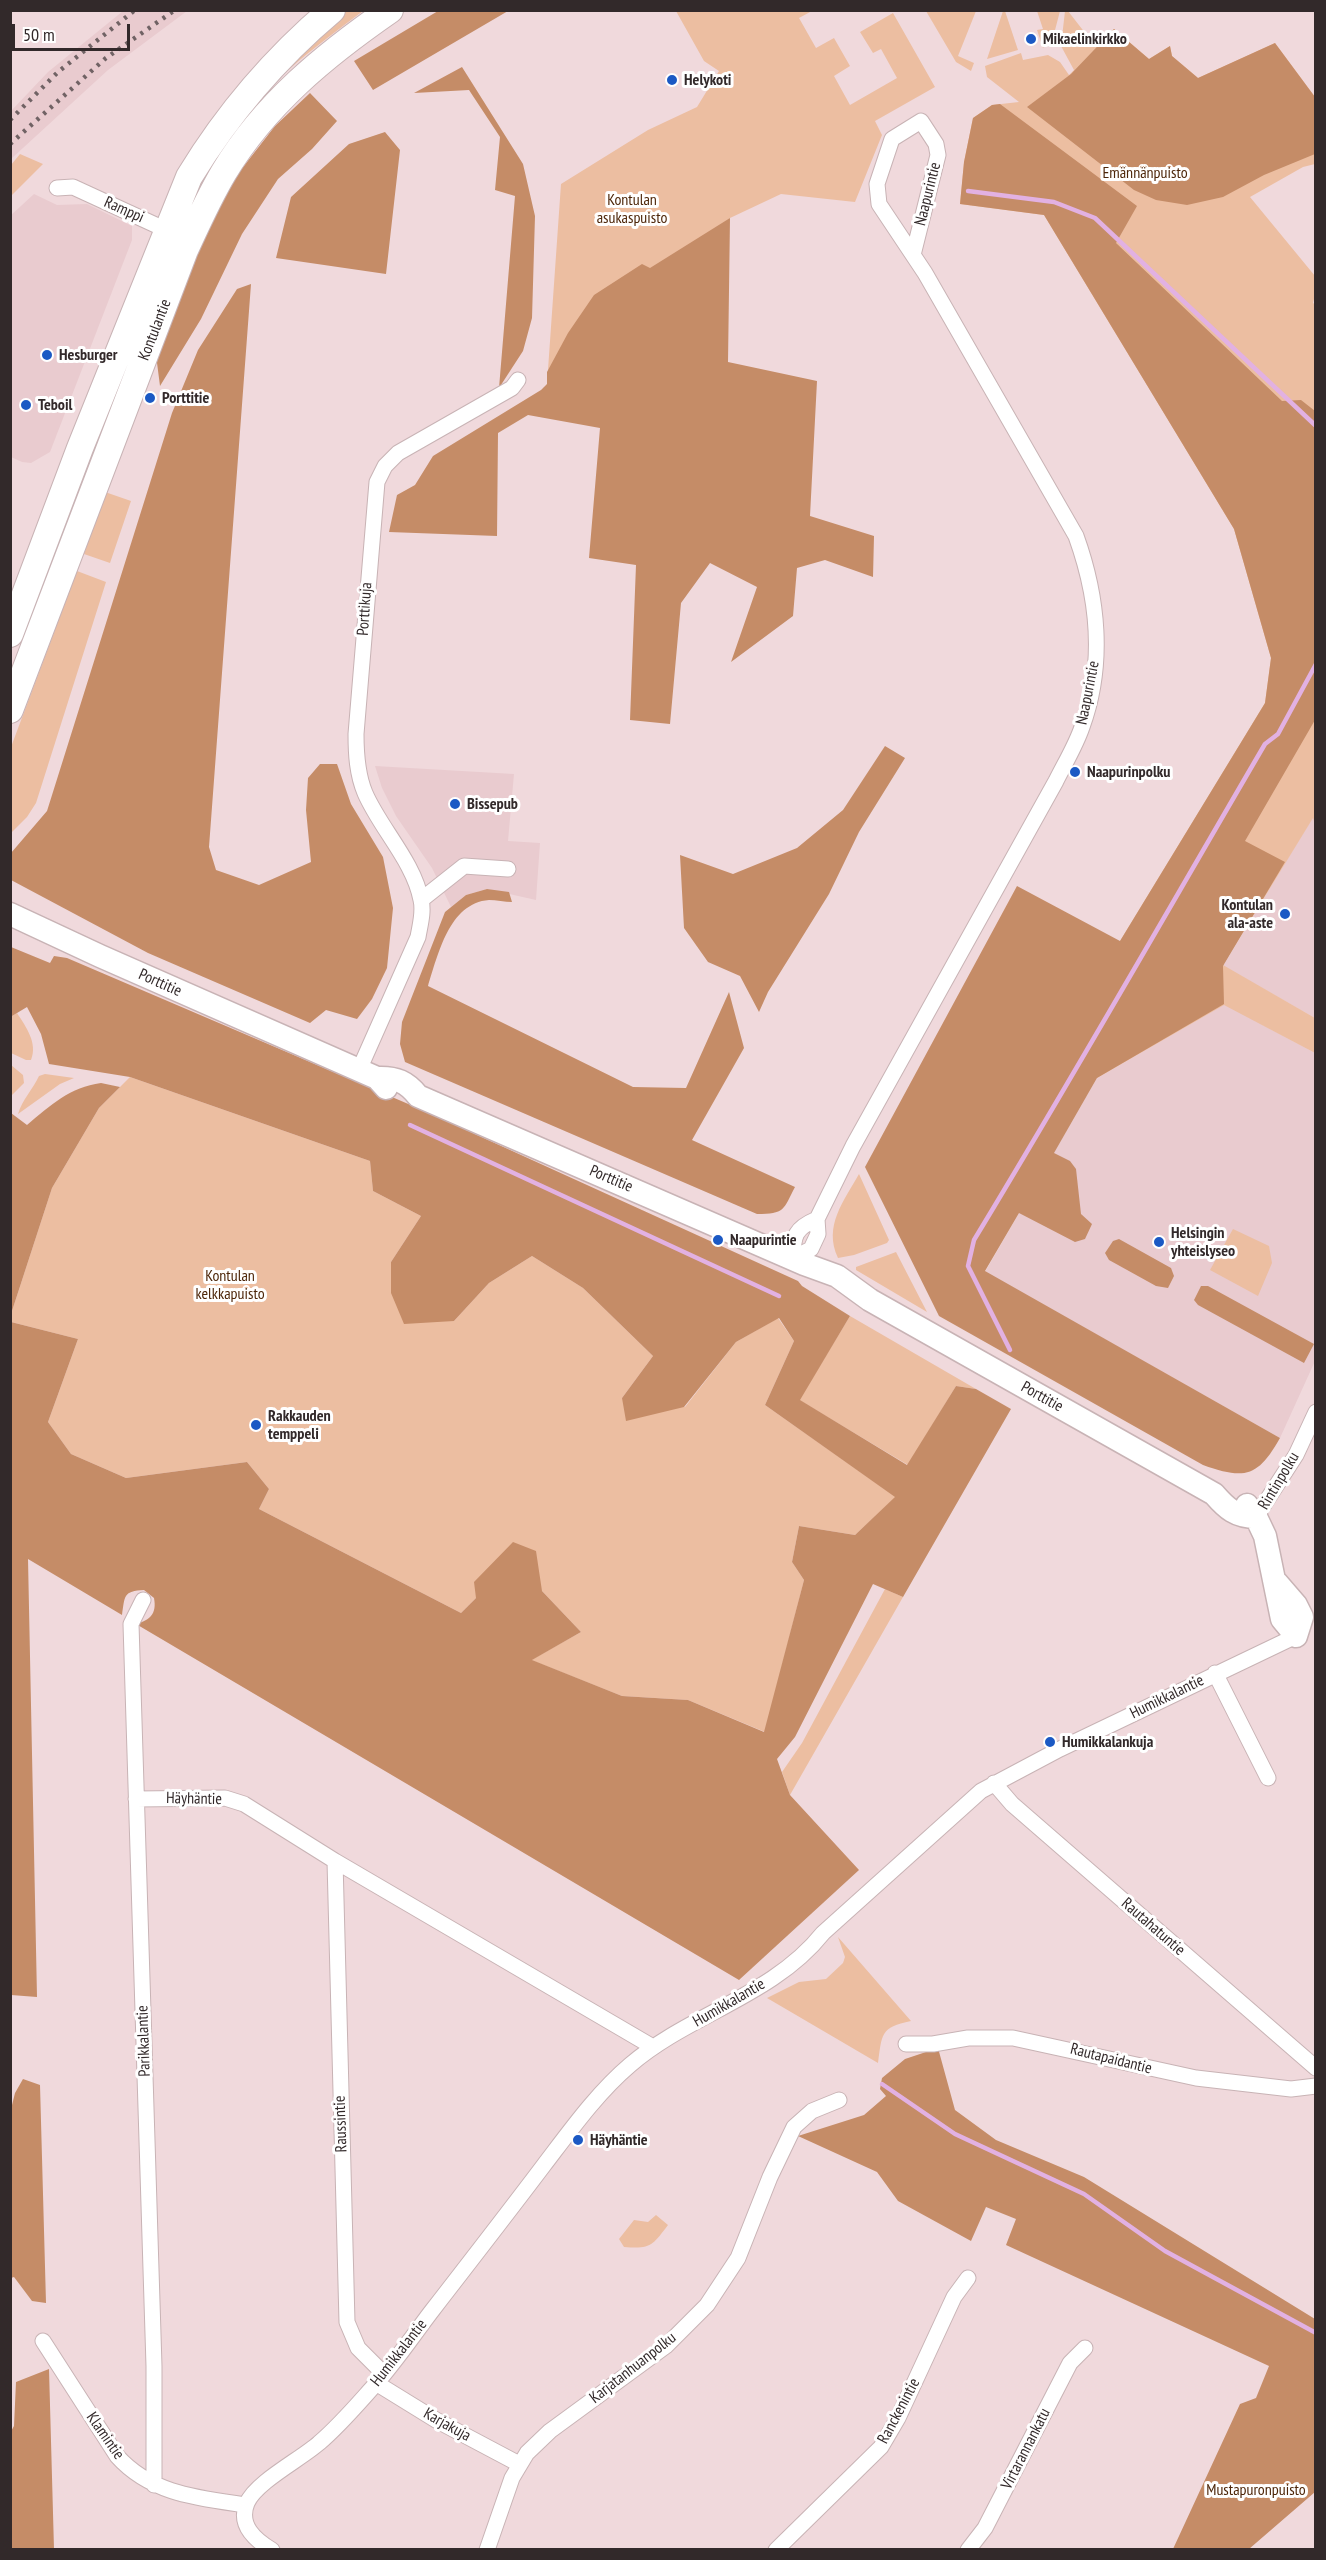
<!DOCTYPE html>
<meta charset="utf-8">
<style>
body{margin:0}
#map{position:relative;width:1326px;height:2560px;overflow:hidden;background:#f0d9dc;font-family:"PT Sans Narrow",sans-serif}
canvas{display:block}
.frame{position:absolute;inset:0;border:12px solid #32292a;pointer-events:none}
.scale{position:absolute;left:12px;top:24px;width:118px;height:27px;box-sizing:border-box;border:3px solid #32292a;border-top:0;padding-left:8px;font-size:18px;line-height:21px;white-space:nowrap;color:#32292a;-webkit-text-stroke:4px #fff;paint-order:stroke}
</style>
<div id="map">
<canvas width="1326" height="2560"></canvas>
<div class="frame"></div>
<div class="scale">50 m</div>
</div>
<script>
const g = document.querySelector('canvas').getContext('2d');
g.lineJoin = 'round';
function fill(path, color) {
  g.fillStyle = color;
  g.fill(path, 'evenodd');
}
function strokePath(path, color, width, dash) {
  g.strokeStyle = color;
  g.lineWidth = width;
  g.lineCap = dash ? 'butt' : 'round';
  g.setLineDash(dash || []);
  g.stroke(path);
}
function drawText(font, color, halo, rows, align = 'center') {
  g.font = font + ' "PT Sans Narrow",sans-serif';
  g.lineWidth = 6;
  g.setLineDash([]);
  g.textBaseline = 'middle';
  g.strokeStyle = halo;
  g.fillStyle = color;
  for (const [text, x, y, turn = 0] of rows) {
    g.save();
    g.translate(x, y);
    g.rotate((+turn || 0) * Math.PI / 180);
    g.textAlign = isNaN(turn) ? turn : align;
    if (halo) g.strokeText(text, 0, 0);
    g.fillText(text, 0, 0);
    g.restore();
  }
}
fill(new Path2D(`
 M123 11H187L108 70 11 159V111L48 72Z
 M34 194 57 205 87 204 132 226V240L50 452 31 463 22 462 11 457 10 216Z
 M375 766 514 774 508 841 540 843 536 900 487 889 466 895 451 907 432 868 396 816 382 788Z
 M1315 813V1018L1223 966Z
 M1224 1004 1315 1053V1361L1280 1438 985 1272 1097 1078Z`), '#e9cbcf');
fill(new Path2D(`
 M343 11H363C315 47 257 89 227 142 213 169 198 197 183 223L193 191 236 123Z
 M676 11H812L799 18 816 48 834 38 850 66 834 76 850 105 897 78 881 49 873 53 860 32 893 13 935 87 875 121 882 135 855 202 781 194 730 218 547 384 561 184 648 130 697 107 719 71 704 61Z
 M926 11H976L958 56 974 63 971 71 956 62Z
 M1003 11H1005L1018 50 987 59Z
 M1037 11H1060L1054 34 1043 48 1037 30 1043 29Z
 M1065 11H1068L1096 47 1114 29 1149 59 1170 46 1172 56 1198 78 1275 43 1315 97V164L1303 167 1250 197 1315 276V295L1313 303 1316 305 1315 824 1313 818 1223 965 1315 1018V1053L1224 1005 1097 1078 1103 969 1265 703 1271 658 1234 529 1044 215 960 204 964 162 973 118 992 105 1019 102 987 77 985 66 1021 53 1023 60 1048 55 1060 62 1069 75 1074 70 1061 46Z
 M20 154 43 164 11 196V165Z
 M105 492 131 501 110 563 84 554Z
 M77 571 106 582 36 803 27 817 11 833V747Z
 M17 1013C26 1027 38 1043 31 1060H26L11 1053 12 1016Z
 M11 1065 23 1075 24 1083 11 1096Z
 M45 1074 74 1078 60 1084 18 1114C22 1100 33 1089 39 1076Z
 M130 1077 370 1161 373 1191 421 1216 391 1262 454 1321 489 1283 532 1256 583 1288 653 1356 622 1398 685 1407 736 1342 778 1318 794 1341 765 1405 896 1497 855 1535 799 1526 792 1562 804 1580 765 1732 688 1700 622 1696 531 1660 581 1632 542 1591 476 1598 461 1613 259 1509 269 1489 247 1462 126 1478 71 1454 48 1422 78 1339 11 1322V1314L52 1188 99 1108Z
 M859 1174 889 1240 887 1243 854 1255 838 1258C823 1226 844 1201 859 1174Z
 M1233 1229 1269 1246 1272 1263 1258 1296 1210 1270Z
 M896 1252 927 1312 856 1270V1267Z
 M850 1316 976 1389 956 1386 908 1465 799 1400Z
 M885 1589 903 1597 790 1795 782 1772 802 1743Z
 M838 1937 911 2021C880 2027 882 2035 878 2063L767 1998 799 1982 826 1979 843 1963 845 1957Z
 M656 2215 668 2225C652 2246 651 2249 624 2247L619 2239 634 2220 648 2222Z`), '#ecbea1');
fill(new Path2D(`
 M438 11H508L373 90 354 61Z
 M1114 29 1149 59 1170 46 1172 56 1198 78 1275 43 1315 97V154L1264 175 1223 197 1187 205 1156 200 1134 190 1027 107 1071 74Z
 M462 67 523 164 535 216 532 318 523 351 499 388 515 196 495 190 500 137 469 90 414 93Z
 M310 93 337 121 312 149 278 179 242 234 201 319 160 386 156 355 210 223 233 180 275 126Z
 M1000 104 1137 206 1116 243 1282 401 1301 400 1315 411V720L1245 841 1285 862 1223 966 1224 1004 1097 1078 1054 1153 1070 1161 1076 1169 1081 1214 1092 1224 1085 1239 1075 1242 1019 1213 985 1271 1280 1438C1258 1477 1245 1480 1203 1465L939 1316 865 1167 1017 886 1120 941 1265 703 1271 658 1234 529 1044 215 960 204 964 162 973 118 992 105Z
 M385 132 400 150 386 274 276 258 291 197 349 144Z
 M730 218 728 362 817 381 810 516 874 536 873 577 825 560 797 568 793 616 731 662 757 587 710 563 681 603 670 724 630 720 636 565 589 558 600 428 528 415 498 433 497 536 389 532 397 495 415 485 433 456 541 390 547 384V372L568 333 594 295 642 264 650 268Z
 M251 284 209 847 216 870 259 885 311 862 306 810 308 778 320 764H337L351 804 383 857 393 908 387 968 372 999 357 1019 326 1010 310 1023 148 953 11 880V853L47 811 172 413 198 350 237 289Z
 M885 746 905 758 859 832 829 894 768 992 759 1012 740 976 708 962 684 928 680 855 733 874 797 848 843 810Z
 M487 889 509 892 512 902C505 902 496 900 489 900 449 903 438 955 428 986L633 1087 686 1088 729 992 744 1048 692 1140 795 1187C783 1210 785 1214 757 1214L405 1062 400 1044 402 1022 445 912 466 895Z
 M11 947 50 963 54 956 67 958 420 1109 798 1281 802 1286 850 1316 800 1400 907 1465 956 1386 976 1389 1011 1409 903 1597 873 1584 795 1737 777 1759 790 1795 859 1870 739 1980 136 1624C150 1620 157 1614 154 1598L144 1590C123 1591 125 1596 122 1615L28 1559 37 1997 11 1995V1322L78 1339 48 1422 71 1454 126 1478 247 1462 269 1489 259 1509 461 1613 476 1598 474 1582 513 1542 536 1551 542 1591 581 1632 532 1660 622 1696 688 1700 764 1732 804 1580 792 1562 799 1526 855 1535 895 1497 765 1405 794 1341 779 1318 736 1342 684 1407 626 1421 622 1398 653 1356 583 1288 532 1256 489 1283 454 1321 404 1324 391 1293V1262L421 1216 373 1191 370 1161 130 1077 49 1064 41 1034 27 1007 12 1016 11 1029Z
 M101 1083 120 1087 99 1108 52 1188 11 1314V1113L27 1125C51 1105 70 1087 101 1083Z
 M1119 1239 1171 1268 1174 1276 1168 1288 1156 1286 1109 1260 1105 1253 1113 1241Z
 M1201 1286H1208L1314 1344 1304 1363 1198 1305 1194 1300Z
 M938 2048 955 2110 996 2140 1084 2177 1315 2319V2492L1249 2549H1173L1240 2404 1256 2398 1269 2366 1006 2245 1016 2219 986 2207 971 2241 898 2201 877 2172 798 2136 864 2115 886 2096 880 2089 882 2078 905 2059Z
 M23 2079 40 2085 46 2303 32 2301 14 2277 11 2278V2109L15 2093Z
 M49 2369 54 2549H11L10 2433 14 2426 16 2382Z`), '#c58c67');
strokePath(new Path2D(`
 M968 191 1054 202 1095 218 1316 426
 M410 1125 779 1296
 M1010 1350 968 1266 974 1240C1073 1077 1168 910 1265 744L1278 734 1316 664
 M882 2084 955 2134 1084 2194 1165 2251 1316 2333`), '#e2b1e2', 4.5);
const street = new Path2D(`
 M57 188 73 187 173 233
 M421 900 464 866 508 869
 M359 1070 418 937C420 925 424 912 421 900 414 862 380 828 365 793 357 774 356 754 356 734L377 482 385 466 398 453 512 388 518 380
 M817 1219C795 1228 793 1236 793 1258L811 1249 818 1234 817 1219 853 1146 1056 781C1065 763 1076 745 1082 727 1105 664 1098 597 1076 536L925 273 879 204 877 184 892 139 921 121 936 144 938 155 913 255
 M1256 1517 1296 1455 1316 1412
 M143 1600 131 1624 154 2366V2485
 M1215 1673 1268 1778
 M994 1783 1012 1804 1316 2068
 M136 1799 225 1798 244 1804 335 1861 653 2047
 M335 1861 347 2322 358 2348 384 2374
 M906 2044H933L968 2038H1013L1196 2078 1291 2089 1316 2086
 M43 2341 117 2456C151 2494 198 2498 246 2505
 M376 2383 436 2420 519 2464
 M272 2550C255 2540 238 2525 247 2503 256 2482 301 2459 319 2443 339 2426 356 2406 373 2387 394 2364 412 2337 431 2312 469 2263 507 2214 544 2165 570 2131 597 2093 630 2065 689 2014 773 1996 823 1933L981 1791 1060 1749 1296 1636
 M487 2550 512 2478 527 2453 550 2431 666 2346 707 2305 738 2258 770 2177 794 2127 812 2111 839 2100
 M776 2550 881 2447 898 2418 954 2297 968 2278
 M968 2550 985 2528 1070 2363 1085 2348`);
const secondary = new Path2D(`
 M10 914 100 956 377 1078 386 1088
 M377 1078C396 1077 407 1082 418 1096L804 1264 837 1276 870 1300 1214 1494C1227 1509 1236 1517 1256 1517
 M1247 1505 1256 1517 1265 1536 1282 1619 1296 1636
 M1277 1583 1296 1605 1302 1617 1296 1636`);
const primary = new Path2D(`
 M10 634 80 448 189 177C228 113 275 58 332 10
 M10 710 185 250C197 224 209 197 224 172 265 104 325 55 390 10`);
strokePath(street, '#c8b3b5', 17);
strokePath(secondary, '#c8b3b5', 25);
strokePath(primary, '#c8b3b5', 28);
strokePath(street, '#fff', 15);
strokePath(secondary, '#fff', 22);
strokePath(primary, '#fff', 26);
strokePath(new Path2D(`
 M10 120 58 72 135 10
 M10 144 106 58 175 10`), '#706264', 4.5, [3, 6]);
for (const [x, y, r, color] of [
 [1031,39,6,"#1b59c4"],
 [672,80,6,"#1b59c4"],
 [47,355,6,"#1b59c4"],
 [150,398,6,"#1b59c4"],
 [26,405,6,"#1b59c4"],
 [1075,772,6,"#1b59c4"],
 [455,804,6,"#1b59c4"],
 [1285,914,6,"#1b59c4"],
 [718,1240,6,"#1b59c4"],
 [1159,1242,6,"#1b59c4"],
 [256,1425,6,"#1b59c4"],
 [1050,1742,6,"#1b59c4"],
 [578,2140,6,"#1b59c4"]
]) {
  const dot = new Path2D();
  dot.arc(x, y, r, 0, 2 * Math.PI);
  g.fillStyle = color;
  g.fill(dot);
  strokePath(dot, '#fff', 2);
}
drawText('bold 16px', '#32292a', '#fff', [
 ["Mikaelinkirkko",1043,39],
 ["Helykoti",684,80],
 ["Hesburger",59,355],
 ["Porttitie",162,398],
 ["Teboil",38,405],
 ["Naapurinpolku",1087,772],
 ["Bissepub",467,804],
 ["Kontulan",1273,905,"right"],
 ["ala-aste",1273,923,"right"],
 ["Helsingin",1171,1233],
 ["yhteislyseo",1171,1251],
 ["Naapurintie",730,1240],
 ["Rakkauden",268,1416],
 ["temppeli",268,1434],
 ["Humikkalankuja",1062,1742],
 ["Häyhäntie",590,2140]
], 'left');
drawText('16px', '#4d2609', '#fff', [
 ["Emännänpuisto",1145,173],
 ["Kontulan",632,200],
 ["asukaspuisto",632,218],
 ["Kontulan",230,1276],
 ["kelkkapuisto",230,1294],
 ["Mustapuronpuisto",1256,2490]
]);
drawText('16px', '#32292a', '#fff', [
 ["Naapurintie",928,194,-76],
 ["Ramppi",124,210,24],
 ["Kontulantie",155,330,-69],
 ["Porttikuja",365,609,-86],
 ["Naapurintie",1088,693,-79],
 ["Porttitie",160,983,24],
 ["Porttitie",611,1179,23],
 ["Porttitie",1042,1397,29],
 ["Rintinpolku",1279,1481,-59],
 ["Humikkalantie",1167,1697,-26],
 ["Häyhäntie",194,1799,1],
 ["Rautahatuntie",1153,1927,41],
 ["Humikkalantie",729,2003,-30],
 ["Parikkalantie",144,2041,-92],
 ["Rautapaidantie",1111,2059,14],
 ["Raussintie",341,2124,-92],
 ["Humikkalantie",399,2353,-52],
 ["Karjatanhuanpolku",633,2368,-38],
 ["Ranckenintie",899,2411,-62],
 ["Karjakuja",447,2425,29],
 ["Klamintie",105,2436,55],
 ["Virtarannankatu",1026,2449,-63]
]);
</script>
